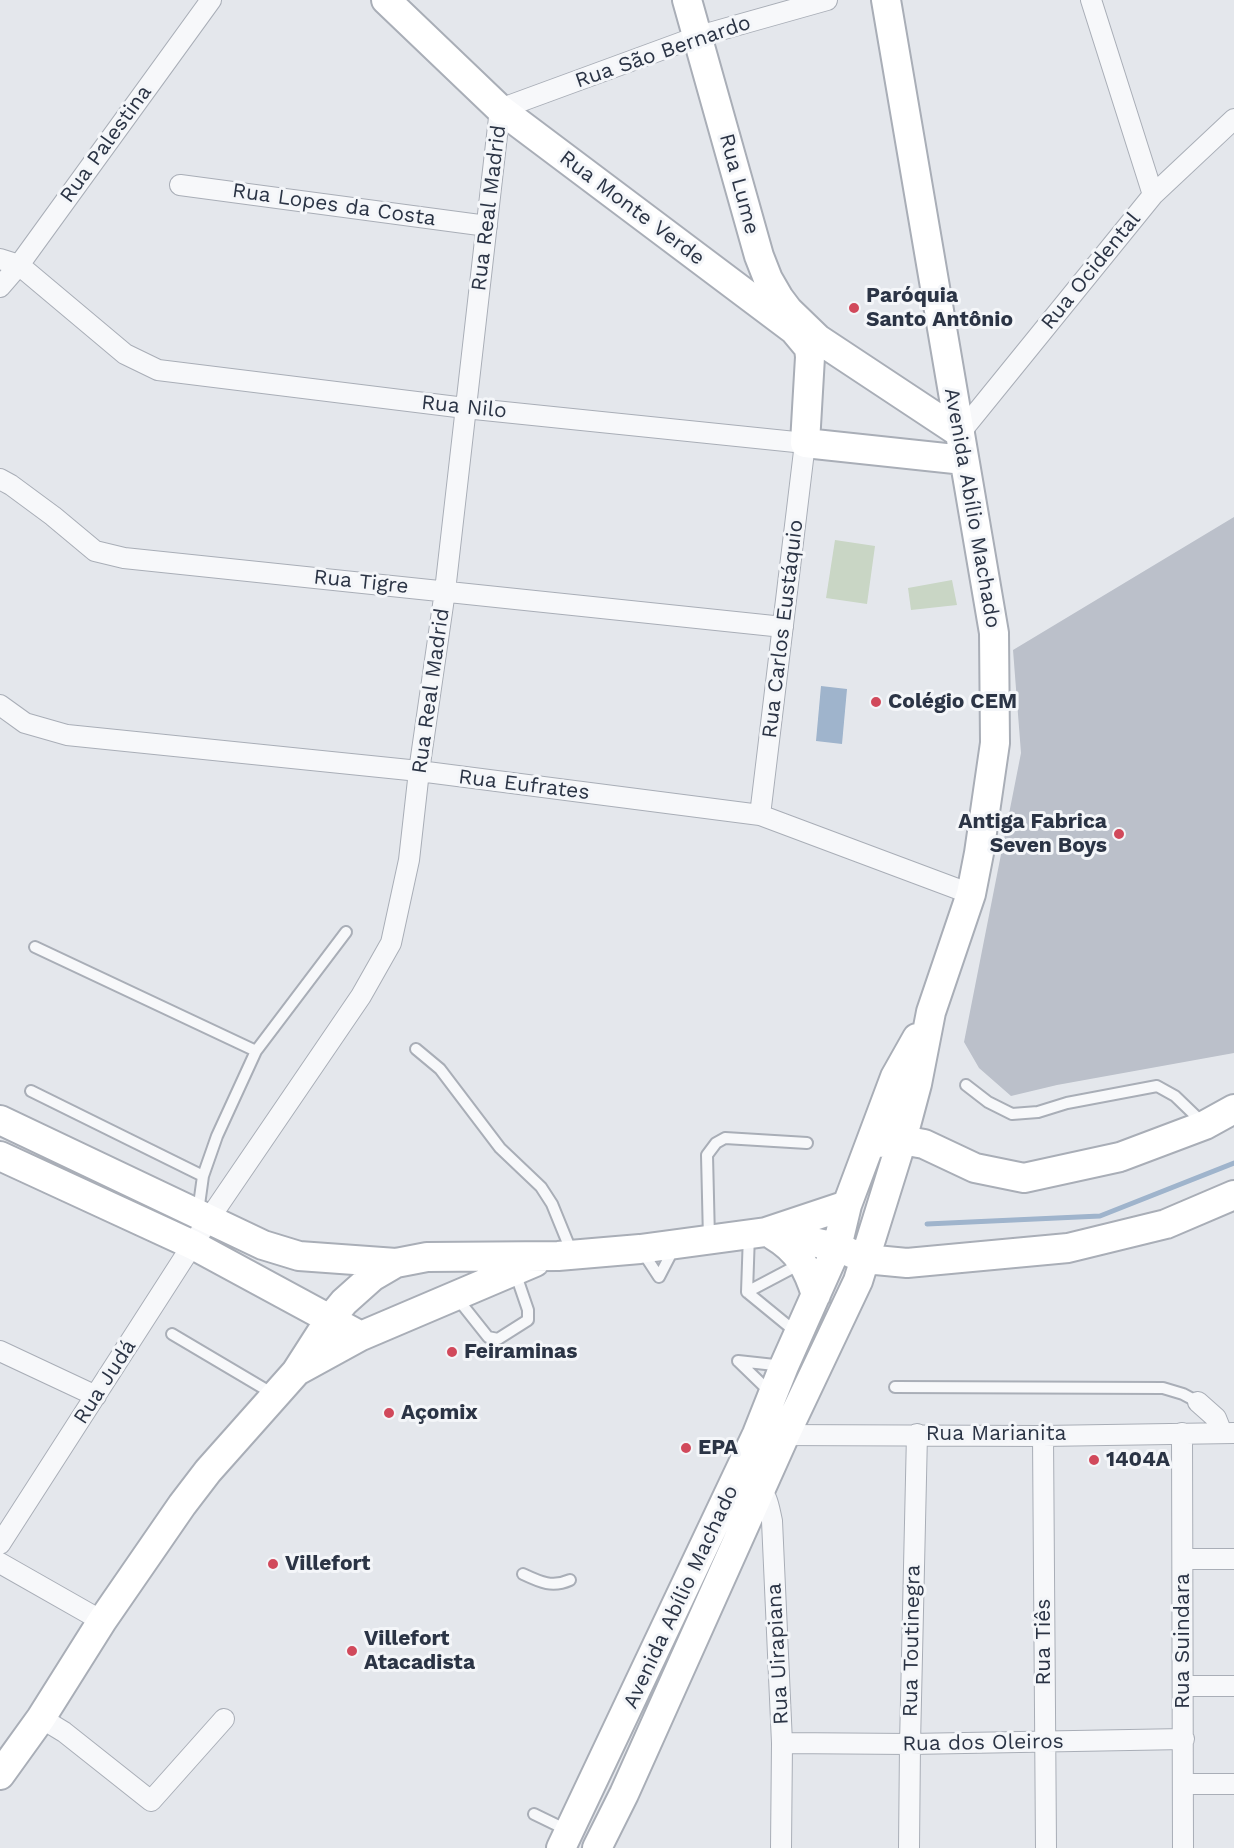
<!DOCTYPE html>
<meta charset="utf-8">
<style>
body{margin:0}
canvas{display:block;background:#e4e7ec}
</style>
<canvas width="1234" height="1848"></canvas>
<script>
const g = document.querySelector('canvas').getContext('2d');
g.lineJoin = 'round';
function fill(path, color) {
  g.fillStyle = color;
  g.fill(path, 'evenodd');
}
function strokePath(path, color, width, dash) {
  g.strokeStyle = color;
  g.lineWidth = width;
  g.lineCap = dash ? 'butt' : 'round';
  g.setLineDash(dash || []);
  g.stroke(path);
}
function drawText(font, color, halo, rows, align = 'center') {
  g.font = font + ' "Work Sans",sans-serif';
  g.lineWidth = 6;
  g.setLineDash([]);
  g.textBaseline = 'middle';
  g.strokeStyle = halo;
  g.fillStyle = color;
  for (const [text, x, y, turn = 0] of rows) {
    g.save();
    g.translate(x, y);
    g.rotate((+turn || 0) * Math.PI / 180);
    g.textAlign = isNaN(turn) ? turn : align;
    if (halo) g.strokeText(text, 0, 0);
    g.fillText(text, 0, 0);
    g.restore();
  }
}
fill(new Path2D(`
 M835 540 875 546 867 604 826 598Z
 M952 580 957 605 911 610 908 588Z`), '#c9d6c5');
fill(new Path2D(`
 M821 686 847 689 842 744 816 741Z`), '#9fb4cc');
strokePath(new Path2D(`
 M927 1224 1100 1216 1234 1163`), '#9fb4cc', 5);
fill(new Path2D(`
 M1234 517V1053L1057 1085 1011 1096 979 1068 964 1042 1021 753 1013 650Z`), '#bbc0ca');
const lane = new Path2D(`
 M35 947 256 1051
 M416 1049 440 1069 500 1148 541 1187 552 1204 572 1253
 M966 1085 988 1102 1012 1114 1038 1112 1067 1103 1157 1086 1175 1096 1203 1123
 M31 1091 203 1176 198 1212
 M203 1176 217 1136 256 1051 346 932
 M709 1239 707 1155 716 1143 725 1138 807 1143
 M642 1251 659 1277 674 1248
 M747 1292 749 1234
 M457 1298 488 1337 498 1339 528 1320V1310L515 1272
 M797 1333 747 1292 800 1264
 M172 1334 275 1395
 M738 1361 772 1394
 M738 1361 784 1366
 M895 1387 1163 1388 1183 1394 1198 1402
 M523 1574C540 1582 552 1588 570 1580
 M534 1814 569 1831`);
const street = new Path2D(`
 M1091 0 1153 195
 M180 185 487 226
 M0 259 19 265 125 354 158 370 465 408 805 443 760 815
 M0 287 19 265 211 0
 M960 433 1153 195 1234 119
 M0 479 11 485 53 516 95 551 124 558 783 627
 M0 705 25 723 67 735 419 771 760 815 971 894
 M0 1351 96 1396
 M1198 1402 1216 1418 1222 1433
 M1182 1433 1183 1848
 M775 1435 1043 1436 1234 1433
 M1043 1436 1046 1848
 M756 1486C768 1494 769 1508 772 1521L782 1743 781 1848
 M0 1544 209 1219 361 996 391 943 409 860 419 771 445 591 500 109 699 36 827 0
 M1183 1559H1234
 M0 1563 102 1621
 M1184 1686H1234
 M41 1718 64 1732 151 1801 224 1719
 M782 1743 910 1744 1184 1739
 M1183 1784H1234
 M909 1848 910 1744 917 1434`);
const secondary = new Path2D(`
 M386 0 500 109 794 330 809 348 810 357 805 443 964 460
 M687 0 759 256 768 279 779 298 788 310 818 339 960 433
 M0 1120 263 1245 299 1256 396 1263
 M884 1143 902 1140 924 1144 975 1168 1024 1178 1120 1157 1205 1125 1234 1109
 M0 1156 193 1245 361 1336
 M769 1233 837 1247 865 1259 907 1263 1068 1248 1166 1224 1234 1195
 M774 1236C798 1250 808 1269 816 1295
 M299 1370 361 1336 535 1262
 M0 1775 41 1718 102 1621 182 1505 208 1471 296 1372 330 1319 344 1302 372 1277 396 1263 427 1257 558 1256 640 1249 766 1232 847 1205
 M561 1848 757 1434 784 1366 837 1247 847 1205 895 1077 917 1038
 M597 1848 624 1794 785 1435 858 1281 902 1140 917 1084 931 1012 971 894 979 853 995 743 994 633 886 0`);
strokePath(lane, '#a9aeb7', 14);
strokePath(street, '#a9aeb7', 22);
strokePath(secondary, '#a9aeb7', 32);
strokePath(lane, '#f7f8fa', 10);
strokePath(street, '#f7f8fa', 20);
strokePath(secondary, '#fff', 28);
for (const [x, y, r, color] of [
 [854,308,6,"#d1495b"],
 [876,702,6,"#d1495b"],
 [1119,834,6,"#d1495b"],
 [452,1352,6,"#d1495b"],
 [389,1413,6,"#d1495b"],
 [686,1448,6,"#d1495b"],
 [1094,1460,6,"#d1495b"],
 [273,1564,6,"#d1495b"],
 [352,1651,6,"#d1495b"]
]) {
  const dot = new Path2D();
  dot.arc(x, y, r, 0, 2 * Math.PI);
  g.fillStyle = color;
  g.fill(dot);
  strokePath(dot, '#f4f6f9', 2);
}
drawText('21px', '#2b3445', '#f4f6f9', [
 ["Rua São Bernardo",663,52,-19],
 ["Rua Palestina",106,144,-54],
 ["Rua Lume",739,184,75],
 ["Rua Lopes da Costa",334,205,8],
 ["Rua Real Madrid",489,208,-83],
 ["Rua Monte Verde",632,208,37],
 ["Rua Ocidental",1091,271,-51],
 ["Rua Nilo",464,407,6],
 ["Avenida Abílio Machado",972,508,80],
 ["Rua Tigre",361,582,6],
 ["Rua Carlos Eustáquio",783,629,-83],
 ["Rua Real Madrid",431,691,-82],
 ["Rua Eufrates",524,785,7],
 ["Rua Judá",105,1382,-57],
 ["Rua Marianita",996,1434],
 ["Avenida Abílio Machado",681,1597,-65],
 ["Rua Toutinegra",912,1641,-89],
 ["Rua Suindara",1183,1641,-90],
 ["Rua Tiês",1044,1642,-90],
 ["Rua Uirapiana",778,1654,-93],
 ["Rua dos Oleiros",983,1743,-1]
]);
drawText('bold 21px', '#2b3445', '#f4f6f9', [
 ["Paróquia",866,296],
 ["Santo Antônio",866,320],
 ["Colégio CEM",888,702],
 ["Antiga Fabrica",1107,822,"right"],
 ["Seven Boys",1107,846,"right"],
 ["Feiraminas",464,1352],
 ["Açomix",401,1413],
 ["EPA",698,1448],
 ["1404A",1106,1460],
 ["Villefort",285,1564],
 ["Villefort",364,1639],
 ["Atacadista",364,1663]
], 'left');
</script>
